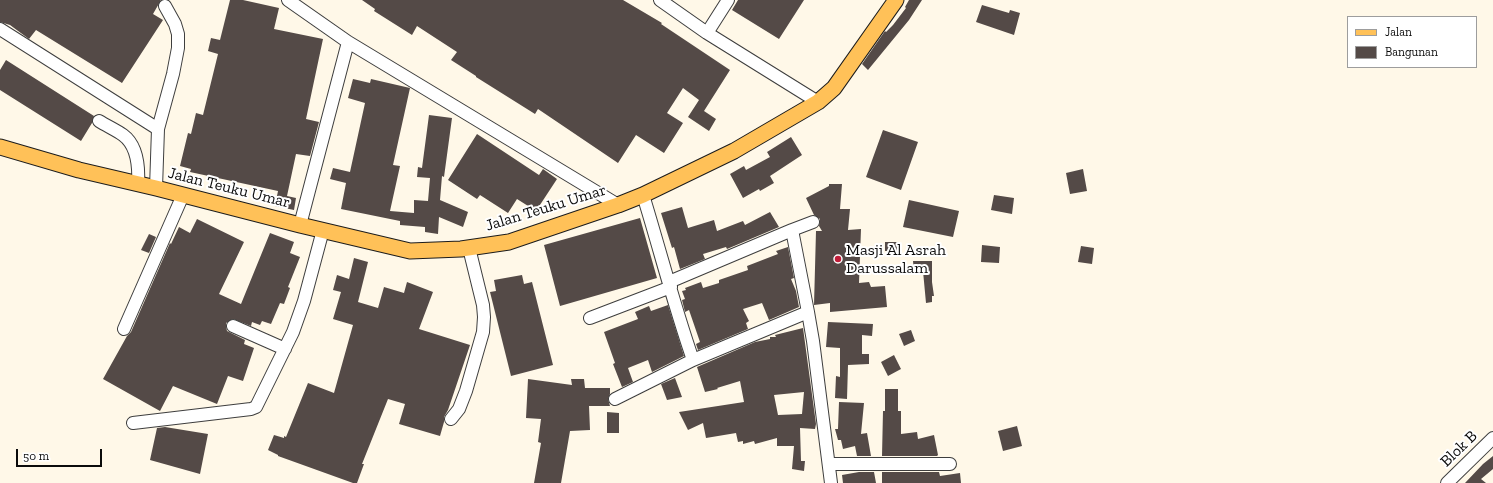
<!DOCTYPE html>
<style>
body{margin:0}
#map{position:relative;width:1493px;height:483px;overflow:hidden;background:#fff8e8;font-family:"Zilla Slab",serif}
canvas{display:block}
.legend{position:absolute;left:1347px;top:16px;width:130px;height:52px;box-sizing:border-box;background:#fff;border:1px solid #9d9d9d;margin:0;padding:5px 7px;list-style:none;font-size:12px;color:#0b0b0b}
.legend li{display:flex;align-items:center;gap:8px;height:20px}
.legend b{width:20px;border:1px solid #9d9d9d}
.scale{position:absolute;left:16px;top:449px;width:86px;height:18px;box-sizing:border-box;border:2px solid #0b0b0b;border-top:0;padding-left:5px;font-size:12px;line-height:14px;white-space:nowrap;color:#0b0b0b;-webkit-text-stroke:3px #fff;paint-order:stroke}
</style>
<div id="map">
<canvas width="1493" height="483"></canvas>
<ul class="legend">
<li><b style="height:5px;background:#ffc158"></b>Jalan</li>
<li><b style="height:11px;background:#544a47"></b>Bangunan</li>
</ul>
<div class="scale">50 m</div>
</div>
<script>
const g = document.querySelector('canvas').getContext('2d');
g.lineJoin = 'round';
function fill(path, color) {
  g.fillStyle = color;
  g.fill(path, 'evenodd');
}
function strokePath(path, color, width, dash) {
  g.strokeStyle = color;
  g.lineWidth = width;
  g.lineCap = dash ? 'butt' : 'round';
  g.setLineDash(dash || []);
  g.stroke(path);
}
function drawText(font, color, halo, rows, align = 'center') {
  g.font = font + ' "Zilla Slab",serif';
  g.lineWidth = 4;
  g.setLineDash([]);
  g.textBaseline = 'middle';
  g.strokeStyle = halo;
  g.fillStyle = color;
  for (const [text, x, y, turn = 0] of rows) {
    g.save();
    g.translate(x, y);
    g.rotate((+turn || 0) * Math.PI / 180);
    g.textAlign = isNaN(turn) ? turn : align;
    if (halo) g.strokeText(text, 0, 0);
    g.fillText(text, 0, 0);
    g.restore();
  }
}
fill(new Path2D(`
 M0 0H161L153 14 163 20 122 83 36 30 29 39 10 25 0 22Z
 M230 0H243L279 8 274 29 323 39 306 119 319 122 310 156 296 154 287 196 296 198 294 210 275 206 278 191 190 172 191 169 180 166 188 133 191 134 196 113 203 115 218 54 208 51 211 38 220 40Z
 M362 0H623L662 23 661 24 730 70 704 111 716 119 709 131 688 117 699 100 683 88 667 113 683 123 664 153 636 135 618 163 538 109 535 114 476 77V76L451 60 457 52 417 26 412 35 374 11 375 9Z
 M738 0H804L779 39 732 10Z
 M909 0H922L909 20 868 70 862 64 885 31 886 32 893 25 906 8 905 7Z
 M982 5 1009 13 1010 10 1020 13 1014 35 976 22Z
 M6 60 94 116 92 123 81 141 0 90V70Z
 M353 79 370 83 371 79 410 88 393 165 400 166 390 211 414 213V200L428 201 430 178 417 177 418 167 422 168 429 115 452 118 444 177 442 176 440 200 468 212 463 227 439 217 438 234 425 232V227L400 225V221L341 209 346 183 330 179 333 168 350 172 365 103 348 98Z
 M883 130 918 142 901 190 866 177Z
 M477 134 539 175 543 169 557 179 536 211 517 199 508 213 480 195 477 199 448 180Z
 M791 137 802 155 770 176 774 183 760 191 759 189 743 198 730 174 744 166 746 170 770 157 767 152Z
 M1083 169 1087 191 1070 194 1066 173Z
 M829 184H842L840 209H850L848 230 861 229 859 283 869 282 871 287 885 286 887 307 830 312V303L814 305 816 231H822L819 226 820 219 814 215 806 198 829 186Z
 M994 195 1014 198 1012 214 991 210Z
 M909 200 959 211 953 237 903 227Z
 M682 207 688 228 714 220 717 231 743 221 745 225 770 212 779 227 727 249 726 247 703 254 705 259 680 269 674 247 672 248 661 213Z
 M640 218 657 278 560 306 544 245Z
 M197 219 244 242 219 294 241 304 270 233 294 242 290 253 300 257 288 287 290 288 284 304 280 303 271 324 262 321 260 325 252 322 251 326 233 319 226 323V326L227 331 245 340 244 344 254 348 243 381 228 376 217 404 173 386 160 411 103 379 127 336 131 332 170 243 171 244 179 227 190 233Z
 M149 234 156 237 149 253 141 250Z
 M885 242H898V251H885Z
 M982 245 1000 247 999 263 981 262Z
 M1081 246 1094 248 1092 264 1078 262Z
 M788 247 794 278 791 279 796 291 799 307 769 320 762 303 743 309 749 321 746 323 748 329 698 350 696 344 700 342 689 310 685 312 682 300 685 299 682 291 686 290 685 288 701 282 703 288 719 283V280L748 270 747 266 778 254 776 251Z
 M354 258 368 262 358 302 378 308 384 287 404 293 407 282 433 292 419 329 470 345 448 410 444 417V422L440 436 399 424 405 404 388 399 362 464H364L357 483H353L278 456V455L268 450 274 435 284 438V436L286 437 308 383 334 393 353 325 333 319 341 292 333 290 337 275 349 279Z
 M913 261H932V282L934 296H932V302L926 303 923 271 914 272Z
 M522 275 524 284 532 282 553 365 511 376 490 292 496 291 494 280Z
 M668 305 684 356 652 372 648 360 628 368 633 382 622 387 613 364 615 363 604 332 638 319 635 312 649 306 651 311Z
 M828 322 873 324 872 336 862 335V354H869V364L848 365 847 399 835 398 836 376 840 377V348L826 347Z
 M803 328 816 424 815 429 800 428 801 461H805L804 471 792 469 794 446H777V438L755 444 754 441 743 444V441L738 442 736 433 706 438 703 423 688 430 679 412 744 402 740 381 717 388 718 389 705 392 697 367 755 342 770 339V337H776L775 335ZM804 392 802 414 778 415 774 395Z
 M911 330 915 341 904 346 899 334Z
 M894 355 901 369 888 376 881 362Z
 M675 378 682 397 667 400 661 384Z
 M528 379 572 385 571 379H584L585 388H610V394L608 399 610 406H589L590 430 570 431 561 483H534L541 443 538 442 541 419 526 418Z
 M885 389H898V411H901V434L917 432 918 439 934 435 938 455 937 456H882L883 411H885Z
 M839 402 864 403 861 434 867 433 871 456H857L855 446 843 449 841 440H838L835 429H838Z
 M607 412 619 413V433H607Z
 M1017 426 1022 446 1003 451 998 431Z
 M165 427 208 434 200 474 150 460 157 428Z
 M1493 456V469L1481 479 1486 483H1465L1483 464Z
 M859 472H874L876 483H843L842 475Z
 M882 472H939L940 476 960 473 961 483H882Z`), '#544a47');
const minor = new Path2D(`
 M288 0 348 42 618 205
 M660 0 707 33 818 102
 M0 29 158 129
 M707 33 728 0
 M99 121C107 126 116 130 123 135 138 146 139 167 138 184
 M156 188 158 129 173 74 178 48V34L175 24 165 6
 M643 195C660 250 674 306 693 360L808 312 813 341 831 483
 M300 225 348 42
 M792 230 813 222
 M669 282 792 230 808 312
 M590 318 671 287
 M233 326 285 349
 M124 329 183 195
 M615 399 693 360
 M451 419 459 409 466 391 483 332 484 317 483 305 469 248
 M133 423 251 409 256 407 293 332 304 301 323 230
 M829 464H950
 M1447 483 1493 438`);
const major = new Path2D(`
 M0 147 79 170 156 188 300 225 410 251 461 249 509 242 618 205 643 195 734 151 818 102 834 88 896 0`);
strokePath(minor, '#3e3e3e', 14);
strokePath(major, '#1c1c1c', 17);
strokePath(minor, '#fff', 12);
strokePath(major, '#ffc158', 15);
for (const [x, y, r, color] of [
 [838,259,4,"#c01d39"]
]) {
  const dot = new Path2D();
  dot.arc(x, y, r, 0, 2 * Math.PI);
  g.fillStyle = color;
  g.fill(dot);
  strokePath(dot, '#fff', 1.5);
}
drawText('16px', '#0b0b0b', '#fff', [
 ["Jalan Teuku Umar",229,188,14],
 ["Jalan Teuku Umar",546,208,-17],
 ["Blok B",1459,449,-44]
]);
drawText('16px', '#0b0b0b', '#fff', [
 ["Masji Al Asrah",846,250],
 ["Darussalam",846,268]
], 'left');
</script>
